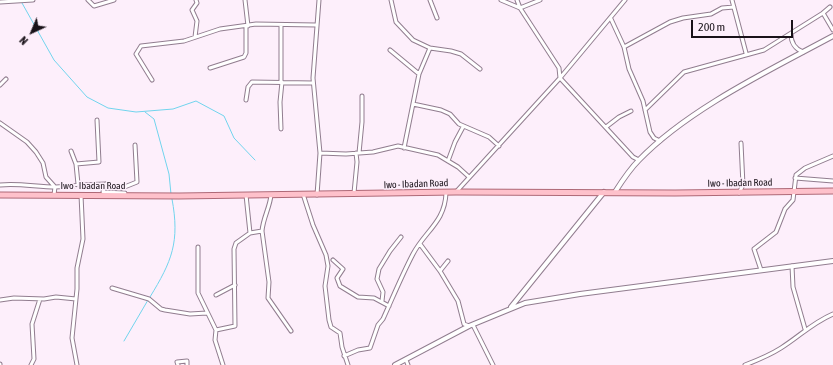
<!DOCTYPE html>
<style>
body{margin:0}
#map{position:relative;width:833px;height:365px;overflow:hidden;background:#fdeffb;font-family:"Asap Condensed",sans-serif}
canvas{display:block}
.north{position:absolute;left:12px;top:12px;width:40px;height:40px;-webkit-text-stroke:3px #fdeffb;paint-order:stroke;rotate:224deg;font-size:11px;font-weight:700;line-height:16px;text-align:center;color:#191219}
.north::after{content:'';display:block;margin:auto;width:14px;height:18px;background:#191219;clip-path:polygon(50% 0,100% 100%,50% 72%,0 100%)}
.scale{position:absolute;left:691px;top:20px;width:102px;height:18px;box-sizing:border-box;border:2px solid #191219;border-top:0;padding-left:5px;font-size:12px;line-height:14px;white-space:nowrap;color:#191219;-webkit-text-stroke:3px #fdeffb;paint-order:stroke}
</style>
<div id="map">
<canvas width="833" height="365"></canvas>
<div class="north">N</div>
<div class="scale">200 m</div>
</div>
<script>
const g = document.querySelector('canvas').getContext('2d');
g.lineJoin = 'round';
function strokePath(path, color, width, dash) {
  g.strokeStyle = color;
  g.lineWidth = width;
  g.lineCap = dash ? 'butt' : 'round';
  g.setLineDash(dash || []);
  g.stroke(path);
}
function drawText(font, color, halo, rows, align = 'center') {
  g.font = font + ' "Asap Condensed",sans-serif';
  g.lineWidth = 3;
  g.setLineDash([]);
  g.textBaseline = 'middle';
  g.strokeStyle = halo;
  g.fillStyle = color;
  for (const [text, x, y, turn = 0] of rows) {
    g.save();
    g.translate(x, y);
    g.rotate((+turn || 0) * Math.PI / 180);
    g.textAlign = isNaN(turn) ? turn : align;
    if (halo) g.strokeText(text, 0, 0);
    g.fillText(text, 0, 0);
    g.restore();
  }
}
strokePath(new Path2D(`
 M22 3 54 60 87 97 108 108 136 112 173 109 196 101 224 116 234 138 255 160
 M145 112 154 119 169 174 171 194
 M150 297C172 261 180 242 172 199
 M124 341 148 300`), '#71d4ed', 1);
const minor = new Path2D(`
 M88 0 94 6 114 0
 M245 0 248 26
 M391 0 396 22 413 40 430 48 451 51 461 54 480 69
 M430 0 437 18
 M501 0 520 8 540 0
 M517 0 520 8 559 68 560 78 633 157 639 160
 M732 0 746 53
 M0 2 33 0
 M830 7 823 13 833 30
 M611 19 624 47 629 69 643 101 650 132 654 138 660 141
 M281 25V82
 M791 34C791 42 795 49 803 52
 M195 37 197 21 192 10 197 3 196 0
 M624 47 670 22 683 18 711 14 722 8 734 7
 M390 50 419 74
 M210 68 244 57 246 53V27
 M152 80 136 54 141 46 184 41 220 29 256 24 316 25
 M0 85 6 79
 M246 100 248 87 252 82 313 83
 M413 104 441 110 450 114 459 124 489 137 499 146
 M645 110 684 72 764 50 823 13
 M0 123 27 142 36 152 43 163 46 177 55 187 54 195
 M606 127 619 117 631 111
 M281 129 280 102 282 82
 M404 148 419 74 430 48
 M71 151 76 164 78 184
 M320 153 346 154 373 152 398 146 438 155 458 167 469 177
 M359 153 362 122V96
 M448 161 455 142 463 127
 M76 164 99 162 97 120
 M795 178 833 181
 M0 185C19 183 37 187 56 187 73 186 89 184 106 184
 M456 192 560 78 625 0
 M125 193 103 192 106 184 110 188H122L137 182 135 145
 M354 193 357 162 356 153
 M739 193 743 185 741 143
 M303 194 313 225 326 255 328 266 325 286 329 320 331 327 340 333 342 347 348 365
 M271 195C270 207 263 218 262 231L269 282 268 298 291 331
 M317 195 320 153 313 78 319 0
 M250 233 262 231
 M420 244 440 271 458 301 464 324 469 326
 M198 247V293L216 330 215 340 223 365
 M333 260 343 269 337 278 340 286 358 297 374 298 389 306
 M792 266 793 287 805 329
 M761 270 754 249 776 232 785 209 793 200 796 175 805 168 833 156
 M440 271 448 261
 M112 288 149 299 161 309 165 310 190 314 207 313
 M216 295 235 285
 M0 300 14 298 44 299 56 297 76 299
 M382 301 383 292 377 279 379 269 390 251 401 237
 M473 325 493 365
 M216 330 235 326 234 249 236 243 250 233 246 195
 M344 356 358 350 370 348 378 325 383 319C393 297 402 275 413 254 425 231 445 222 446 193
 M406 360 408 365
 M0 364V365
 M31 365 34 359 32 324 40 299
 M77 365 72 338 77 289V268L83 239 81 195
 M178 365 177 362 187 361V365
 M745 365C758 360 770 355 781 348 800 336 812 323 833 314`);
const tertiary = new Path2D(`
 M615 192C622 181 629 170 639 160 688 109 770 70 833 36
 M511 307 604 192
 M395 365 469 326 525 303 580 294 833 261`);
const primary = new Path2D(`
 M0 195 179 196 456 192 675 193 833 191`);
strokePath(minor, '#917d8f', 5);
strokePath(tertiary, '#917d8f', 6);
strokePath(primary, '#ae6977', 7);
strokePath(minor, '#fff', 3);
strokePath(tertiary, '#fff', 4);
strokePath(primary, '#fec1cb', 5);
drawText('10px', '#191219', '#fdeffb', [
 ["Iwo - Ibadan Road",740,183,-1],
 ["Iwo - Ibadan Road",416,184,-2],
 ["Iwo - Ibadan Road",93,186]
]);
</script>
